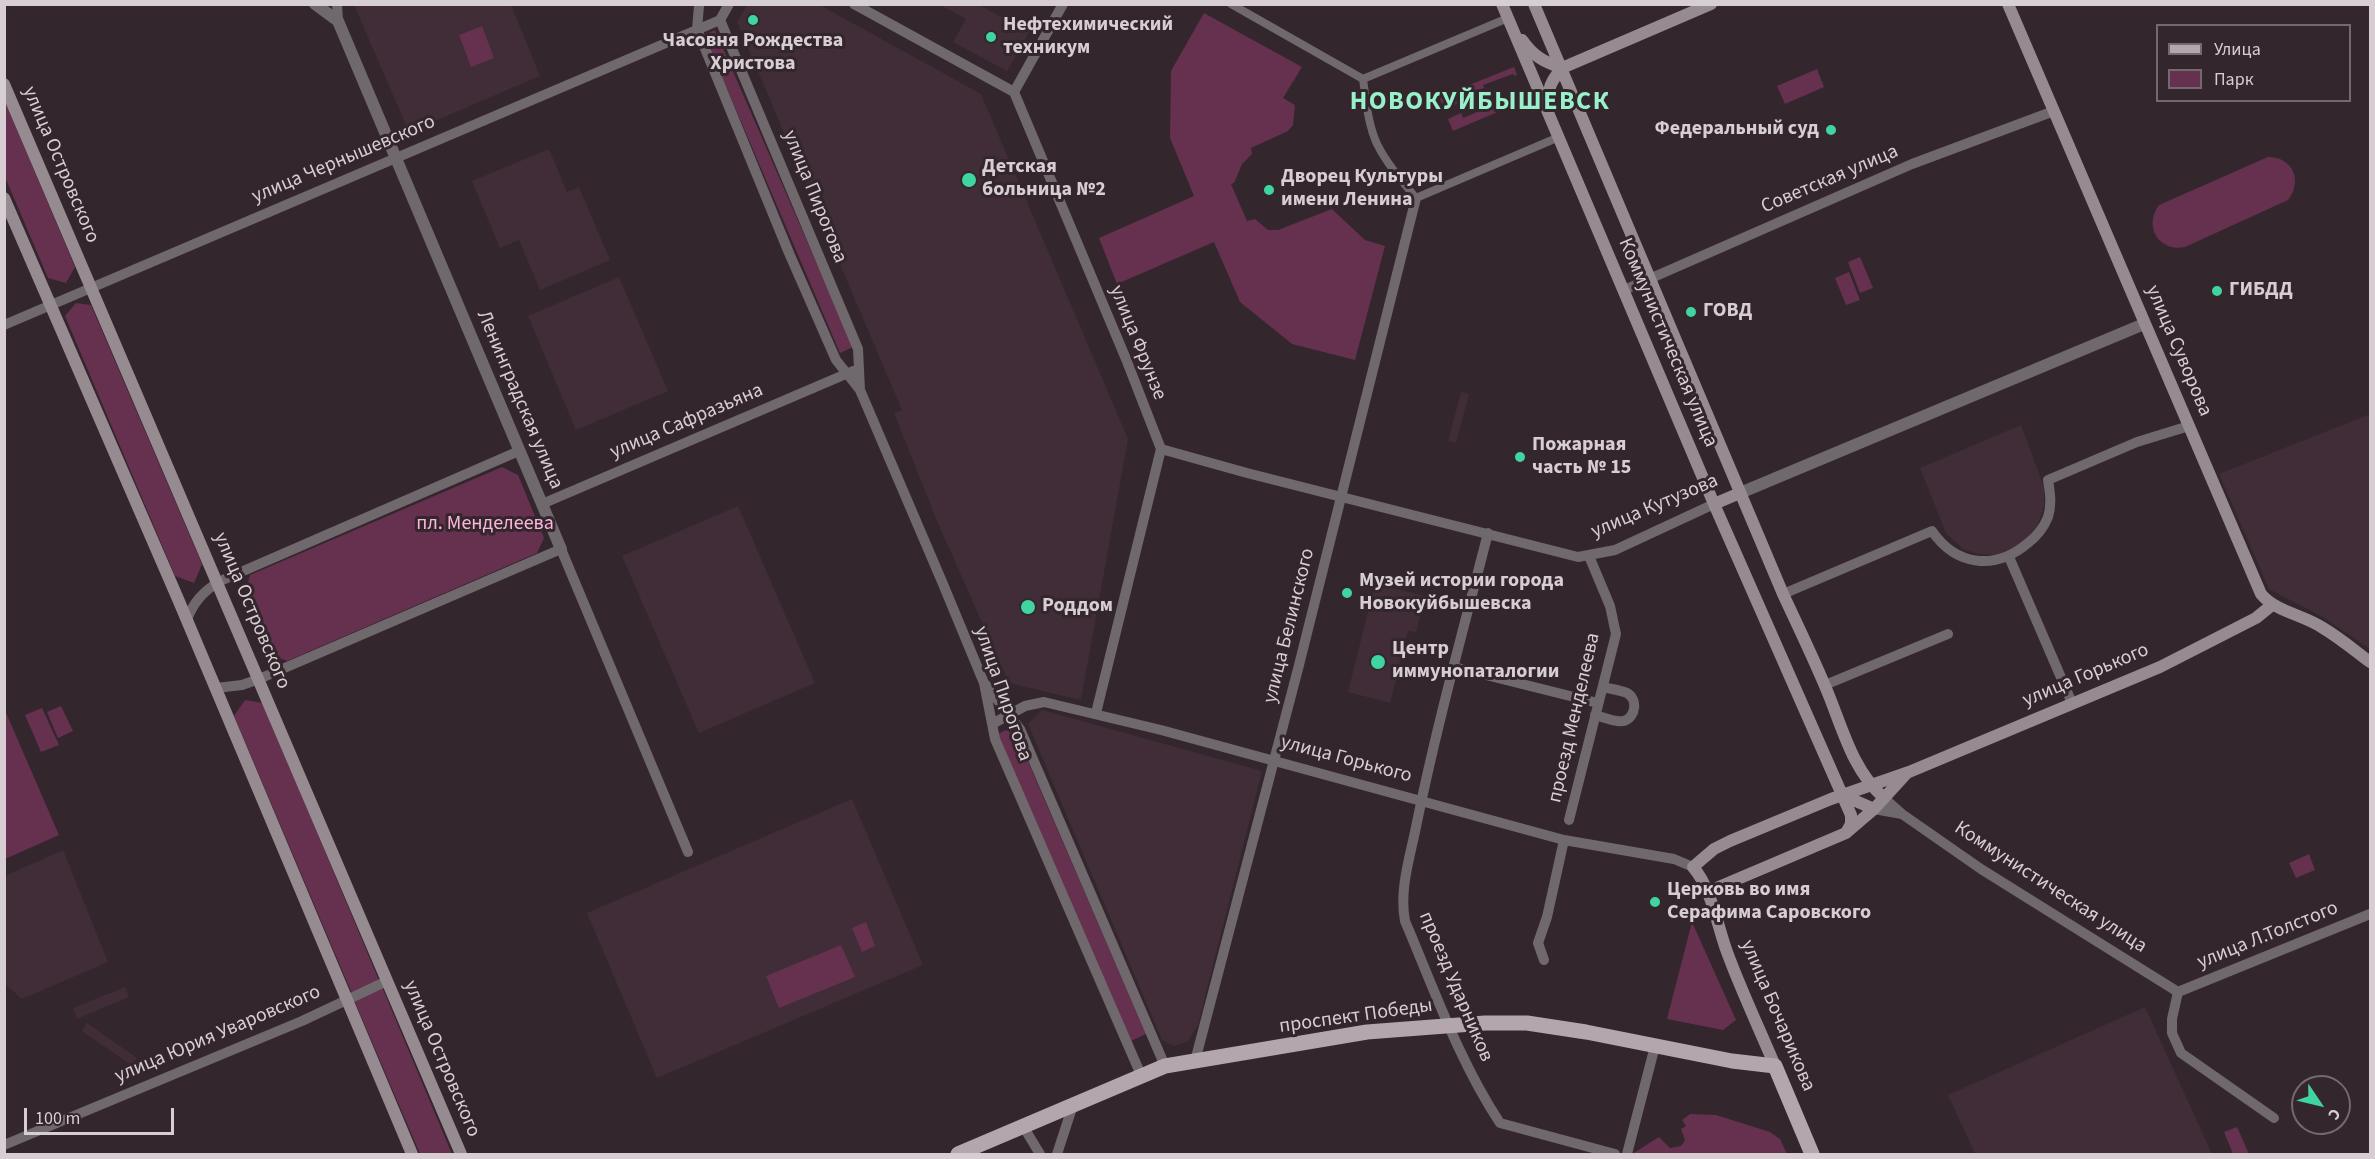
<!DOCTYPE html>
<meta charset="utf-8">
<style>
body{margin:0}
#map{position:relative;width:2375px;height:1159px;overflow:hidden;background:#33262d;font-family:"Source Sans 3",sans-serif}
canvas{display:block}
.frame{position:absolute;inset:0;border:6px solid #d7ced3;pointer-events:none}
.legend{position:absolute;left:2156px;top:24px;width:195px;height:78px;box-sizing:border-box;background:#33262d;border:2px solid #75696f;margin:0;padding:8px 10px;list-style:none;font-size:18px;color:#d7ced3}
.legend li{display:flex;align-items:center;gap:12px;height:30px}
.legend b{width:30px;border:2px solid #75696f}
.north{position:absolute;left:2291px;top:1075px;width:60px;height:60px;box-sizing:border-box;background:#33262d;border:2px solid #75696f;border-radius:50%;rotate:125deg;font-size:16px;font-weight:700;line-height:24px;text-align:center;color:#d7ced3}
.north::after{content:'';display:block;margin:auto;width:21px;height:27px;background:#40d4a1;clip-path:polygon(50% 0,100% 100%,50% 72%,0 100%)}
.scale{position:absolute;left:24px;top:1108px;width:150px;height:27px;box-sizing:border-box;border:3px solid #d7ced3;border-top:0;padding-left:8px;font-size:18px;line-height:21px;white-space:nowrap;color:#d7ced3;-webkit-text-stroke:4px #33262d;paint-order:stroke}
</style>
<div id="map">
<canvas width="2375" height="1159"></canvas>
<div class="frame"></div>
<ul class="legend">
<li><b style="height:8px;background:#b4a6ad"></b>Улица</li>
<li><b style="height:16px;background:#65314f"></b>Парк</li>
</ul>
<div class="north">С</div>
<div class="scale">100 m</div>
</div>
<script>
const g = document.querySelector('canvas').getContext('2d');
g.lineJoin = 'round';
function fill(path, color) {
  g.fillStyle = color;
  g.fill(path, 'evenodd');
}
function strokePath(path, color, width, dash) {
  g.strokeStyle = color;
  g.lineWidth = width;
  g.lineCap = dash ? 'butt' : 'round';
  g.setLineDash(dash || []);
  g.stroke(path);
}
function drawText(font, color, halo, rows, align = 'center') {
  g.font = font + ' "Source Sans 3",sans-serif';
  g.lineWidth = 6;
  g.setLineDash([]);
  g.textBaseline = 'middle';
  g.strokeStyle = halo;
  g.fillStyle = color;
  for (const [text, x, y, turn = 0] of rows) {
    g.save();
    g.translate(x, y);
    g.rotate((+turn || 0) * Math.PI / 180);
    g.textAlign = isNaN(turn) ? turn : align;
    if (halo) g.strokeText(text, 0, 0);
    g.fillText(text, 0, 0);
    g.restore();
  }
}
fill(new Path2D(`
 M354 5H511L540 76 409 132Z
 M747 5H820L981 94 1128 439 1081 700 1009 683 937 521 894 413 902 410 737 22Z
 M940 5H979L1029 32 1007 71 953 42 966 19Z
 M549 149 567 192 579 187 610 260 540 290 519 240 500 248 472 181Z
 M619 277 668 391 576 430 528 316Z
 M1461 392 1469 394 1456 443 1448 441Z
 M2370 414V649L2323 617 2269 589 2219 474Z
 M2021 425 2044 487V507L2036 530 2018 546 1998 555 1978 554 1963 549 1946 533 1920 468Z
 M738 506 815 683 699 733 622 556Z
 M1375 584 1425 596 1416 632 1408 631 1390 703 1348 692Z
 M1042 710 1262 771 1198 1025 1188 1041 1174 1046 1162 1040 1028 724Z
 M852 799 923 965 657 1078 587 913Z
 M63 850 108 962 22 999 5 984V876Z
 M125 987 129 997 77 1019 73 1008Z
 M2145 1007 2212 1154H1975L1948 1095Z
 M87 1023 137 1058 131 1065 82 1031Z`), '#402d38');
fill(new Path2D(`
 M1204 13 1302 67 1283 98 1295 105 1293 125 1288 131 1251 148 1252 154 1242 164 1234 183 1231 184 1247 221 1255 219 1268 230H1278L1332 209 1365 240 1385 246 1355 360 1292 344 1240 302 1214 242 1117 284 1099 238 1194 196 1170 138 1171 71Z
 M482 26 494 58 471 67 459 35Z
 M715 30 853 347 840 353 704 35Z
 M1514 67 1517 75 1515 76 1513 74 1483 85 1484 88 1456 100 1457 104 1444 109 1439 97Z
 M1817 69 1824 87 1785 104 1777 86Z
 M1524 91 1528 99 1453 131 1448 119 1461 113 1463 118 1491 106 1493 108 1523 95 1522 92Z
 M4 99 75 267 66 283 48 278 5 177Z
 M2268 157C2293 157 2303 181 2288 200L2185 247C2159 252 2143 227 2159 205Z
 M1860 257 1873 288 1860 293 1848 262Z
 M1849 272 1860 300 1846 305 1835 278Z
 M76 303 91 305 202 564 194 583 175 576 65 316Z
 M502 467 518 475 544 538 537 553 287 661 275 656 246 590 250 575Z
 M245 700 263 703 380 983 353 996 234 716Z
 M61 706 73 731 58 738 47 712Z
 M4 708 59 835 5 859H4Z
 M42 708 59 745 41 752 25 715Z
 M1013 727 1146 1034 1131 1041 997 734Z
 M2309 854 2315 870 2296 878 2289 863Z
 M866 922 875 946 862 952 852 928Z
 M1692 922 1736 1020 1723 1030 1667 1019Z
 M841 945 855 977 779 1008 766 976Z
 M382 987 452 1154H420L354 1000Z
 M1690 1114 1716 1115 1770 1132 1780 1139 1787 1154H1632L1659 1137 1670 1148 1681 1146 1685 1140 1681 1129 1686 1126 1682 1120Z
 M2237 1127 2249 1154H2233L2224 1132Z`), '#65314f');
strokePath(new Path2D(`
 M1231 4 1363 79
 M1508 18 1363 79C1366 101 1368 124 1377 144 1387 164 1402 181 1416 198L1559 137`), '#6f686c', 8);
strokePath(new Path2D(`
 M337 4 338 21
 M854 4 1014 92
 M699 6 697 29 789 253 836 360 860 390 943 584 984 683 995 739 1141 1075
 M720 20 858 349 860 390
 M1014 92 1126 359 1161 449 1096 713
 M1014 92 1063 4
 M1624 290 1912 164 2054 111
 M4 325 720 20 729 4
 M1161 449 1247 473 1578 557 1615 550 1714 504
 M542 504 853 371
 M1488 533C1463 631 1436 728 1416 827 1410 857 1399 890 1405 921 1434 989 1459 1061 1500 1123L1615 1154
 M2009 557 2072 703
 M1783 594 1932 531C1956 566 1995 571 2028 543 2036 537 2044 527 2048 517 2052 505 2050 492 2048 480L2137 442 2189 426
 M187 619C194 602 202 593 218 582L519 451
 M1454 667 1598 703
 M986 685 1020 729 1165 1066
 M1825 685 1948 634
 M216 688 242 685 259 679 561 549 688 852
 M1595 715C1603 717 1616 723 1624 721 1636 717 1638 699 1627 693 1620 690 1610 689 1603 687
 M994 723 1025 706 1044 702 1161 730 1564 840 1674 859 1693 867
 M1884 798 1902 814 1981 869 2178 992
 M1874 809 1902 814
 M1569 820 1616 634 1610 606 1589 556
 M1544 960 1538 943 1547 917 1564 840
 M2178 992 2370 914
 M2178 992 2172 1019V1033L2181 1053 2274 1118
 M1195 1061 1298 669 1416 198
 M1023 1126 1040 1154
 M4 1145 302 1021 387 981
 M1057 1154 1073 1105
 M1627 1154 1655 1046`), '#6f686c', 10);
strokePath(new Path2D(`
 M315 4 338 21 561 549
 M1740 493 2144 324`), '#6f686c', 12);
strokePath(new Path2D(`
 M1502 4 1714 504 1851 815V824L1846 833
 M1534 4 1783 594C1797 624 1812 655 1825 686 1842 725 1851 769 1884 798
 M2008 4 2261 594C2276 612 2304 615 2323 628 2340 638 2355 651 2370 662
 M1522 40C1533 56 1544 62 1562 68
 M4 84 461 1154
 M1550 107C1546 90 1551 81 1562 68L1711 4
 M4 198 178 599 412 1154
 M1714 504 1740 493
 M1842 795 1874 809
 M1707 892 1846 833 1874 809 1906 774
 M1775 1066C1759 1028 1741 990 1727 952 1717 925 1712 889 1693 867L1714 849 1730 841 1831 799 1909 772 2160 667 2256 618 2272 605`), '#968b90', 12);
strokePath(new Path2D(`
 M958 1154 1165 1066 1367 1032 1485 1023H1527L1586 1032 1732 1061 1775 1066 1812 1154`), '#b4a6ad', 15);
for (const [x, y, r, color] of [
 [753,20,6,"#40d4a1"],
 [991,37,6,"#40d4a1"],
 [1831,130,6,"#40d4a1"],
 [969,180,8,"#40d4a1"],
 [1269,190,6,"#40d4a1"],
 [2217,291,6,"#40d4a1"],
 [1691,312,6,"#40d4a1"],
 [1520,457,6,"#40d4a1"],
 [1347,593,6,"#40d4a1"],
 [1028,607,8,"#40d4a1"],
 [1378,662,8,"#40d4a1"],
 [1655,902,6,"#40d4a1"]
]) {
  const dot = new Path2D();
  dot.arc(x, y, r, 0, 2 * Math.PI);
  g.fillStyle = color;
  g.fill(dot);
  strokePath(dot, '#33262d', 2);
}
drawText('bold 20px', '#d7ced3', '#33262d', [
 ["Нефтехимический",1003,26],
 ["техникум",1003,49],
 ["Часовня Рождества",753,42,"center"],
 ["Христова",753,65,"center"],
 ["Федеральный суд",1819,130,"right"],
 ["Детская",982,168],
 ["больница №2",982,191],
 ["Дворец Культуры",1281,178],
 ["имени Ленина",1281,201],
 ["ГИБДД",2229,291],
 ["ГОВД",1703,312],
 ["Пожарная",1532,446],
 ["часть № 15",1532,469],
 ["Музей истории города",1359,582],
 ["Новокуйбышевска",1359,605],
 ["Роддом",1042,607],
 ["Центр",1392,650],
 ["иммунопаталогии",1392,673],
 ["Церковь во имя",1667,891],
 ["Серафима Саровского",1667,914]
], 'left');
drawText('20px', '#d7ced3', '#33262d', [
 ["улица Чернышевского",344,160,-23],
 ["улица Островского",60,165,67],
 ["Советская улица",1830,180,-23],
 ["улица Пирогова",814,197,68],
 ["улица Фрунзе",1137,343,68],
 ["Коммунистическая улица",1667,343,67],
 ["улица Суворова",2178,351,67],
 ["Ленинградская улица",519,400,67],
 ["улица Сафразьяна",687,422,-23],
 ["улица Кутузова",1655,507,-23],
 ["улица Островского",251,611,67],
 ["улица Белинского",1290,626,-76],
 ["улица Горького",2086,676,-23],
 ["улица Пирогова",1002,694,71],
 ["проезд Менделеева",1575,718,-77],
 ["улица Горького",1346,760,15],
 ["Коммунистическая улица",2050,888,33],
 ["улица Л.Толстого",2268,936,-22],
 ["проезд Ударников",1455,987,67],
 ["улица Бочарикова",1777,1016,67],
 ["проспект Победы",1356,1017,-8],
 ["улица Юрия Уваровского",218,1035,-23],
 ["улица Островского",441,1059,67]
]);
drawText('20px', '#fcb5db', '#33262d', [
 ["пл. Менделеева",485,525]
]);
g.letterSpacing = '1.5px';
drawText('bold 26px', '#99f1cc', '#33262d', [
 ["НОВОКУЙБЫШЕВСК",1480,103]
]);
g.letterSpacing = '0px';
</script>
